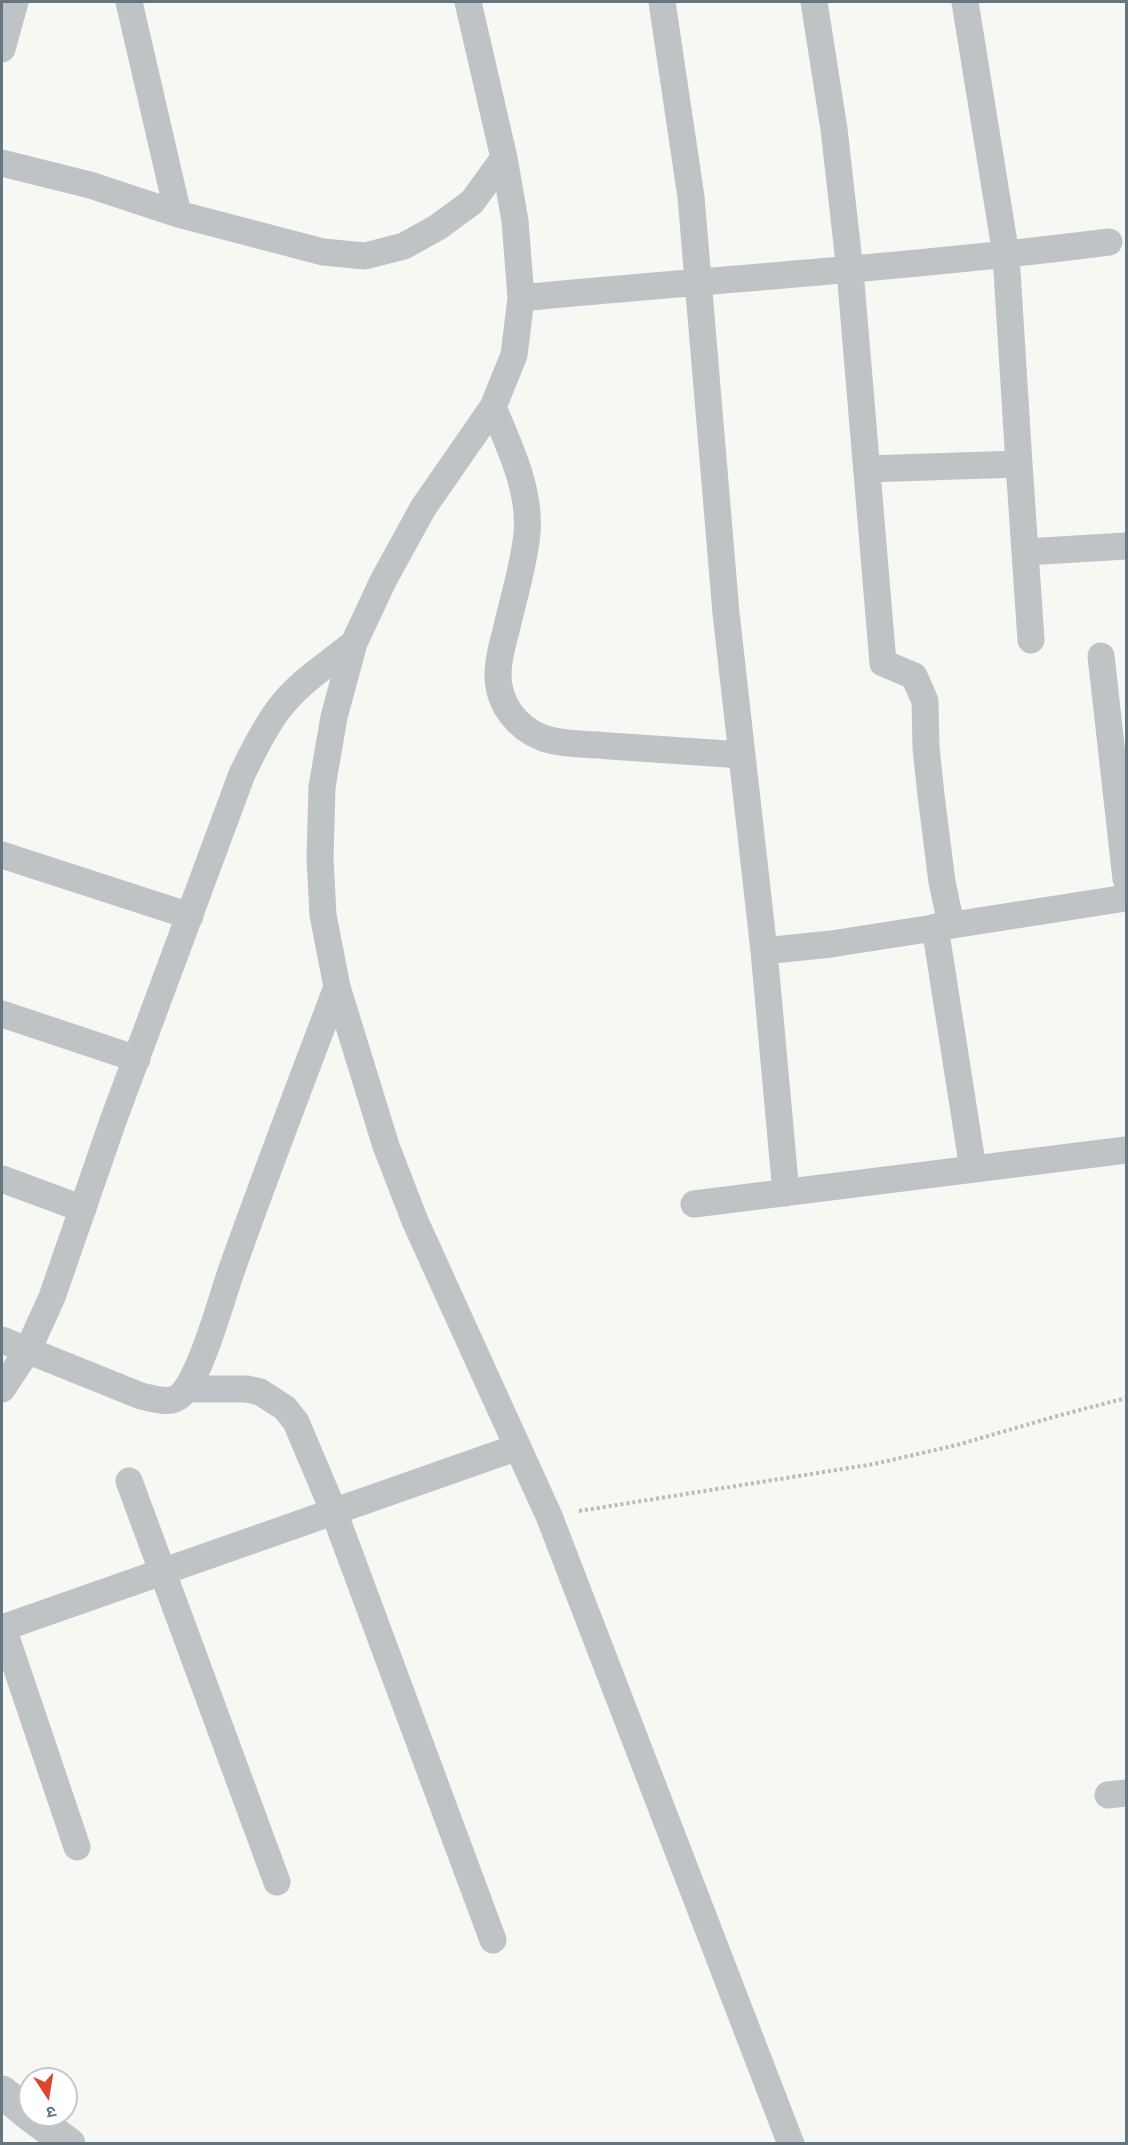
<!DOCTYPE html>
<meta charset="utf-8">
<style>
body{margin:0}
#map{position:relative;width:1128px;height:2145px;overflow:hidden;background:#f7f7f4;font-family:"Open Sans","Noto Sans Devanagari",sans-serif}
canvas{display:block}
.frame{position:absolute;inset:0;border:3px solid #63757e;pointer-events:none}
.north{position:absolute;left:18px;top:2067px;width:60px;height:60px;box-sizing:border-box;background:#fff;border:2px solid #c1c8cb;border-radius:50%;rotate:168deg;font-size:16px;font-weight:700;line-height:24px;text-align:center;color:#63757e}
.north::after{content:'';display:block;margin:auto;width:21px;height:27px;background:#dc462f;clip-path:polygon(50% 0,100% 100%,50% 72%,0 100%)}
</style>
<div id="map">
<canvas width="1128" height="2145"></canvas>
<div class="frame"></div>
<div class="north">उ</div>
</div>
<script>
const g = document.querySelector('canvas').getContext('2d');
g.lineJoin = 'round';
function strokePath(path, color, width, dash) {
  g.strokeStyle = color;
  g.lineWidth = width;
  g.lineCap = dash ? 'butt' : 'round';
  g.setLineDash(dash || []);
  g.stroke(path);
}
strokePath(new Path2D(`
 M579 1511 874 1464 957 1445 1057 1416 1126 1398`), '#b9bcbe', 4, [3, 3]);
strokePath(new Path2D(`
 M129 2 178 214
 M468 2 504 158 515 221 521 298 514 355 493 407 423 508 383 581 354 643 334 717 322 787 320 858 323 915 337 987 386 1146 415 1221 549 1516 791 2144
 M662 2 691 197 726 613 764 951 786 1193
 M814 2 834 129 850 271 883 663 914 676 925 701 926 748 931 795 942 882 951 924
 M2 49 15 2
 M2 163 90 185 178 214 323 252 365 256 404 246 438 227 472 202 504 158
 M521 298C717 279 913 267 1109 242
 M493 407C509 446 531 490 527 533 524 566 513 599 506 631 502 645 498 660 498 675 498 704 517 728 543 738 563 745 589 744 610 746 654 749 698 752 742 755
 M1019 464 1031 640
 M867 469 1019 464 1006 255 965 2
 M1025 552 1126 546
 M1101 656 1126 879
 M2 855 190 916
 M935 927 973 1169
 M764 951 831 944 1126 898
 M2 1014 137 1059
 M2 1179 83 1209
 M694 1204 1126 1150
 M2 1340 141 1396C152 1398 170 1405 180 1396 201 1377 222 1296 233 1266 266 1173 302 1080 337 987
 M2 1389 28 1350 52 1297 113 1121 242 774C253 752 263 730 278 710 298 683 328 664 354 643
 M187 1389H247L260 1392 285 1408 296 1422 334 1512 493 1940
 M129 1481 277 1882
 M2 1628 518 1447
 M3 1628 77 1847
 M1108 1795 1126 1793`), '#bec3c6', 27);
strokePath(new Path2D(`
 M2 2092 30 2115
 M30 2115 69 2144`), '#bec3c6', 33);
</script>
